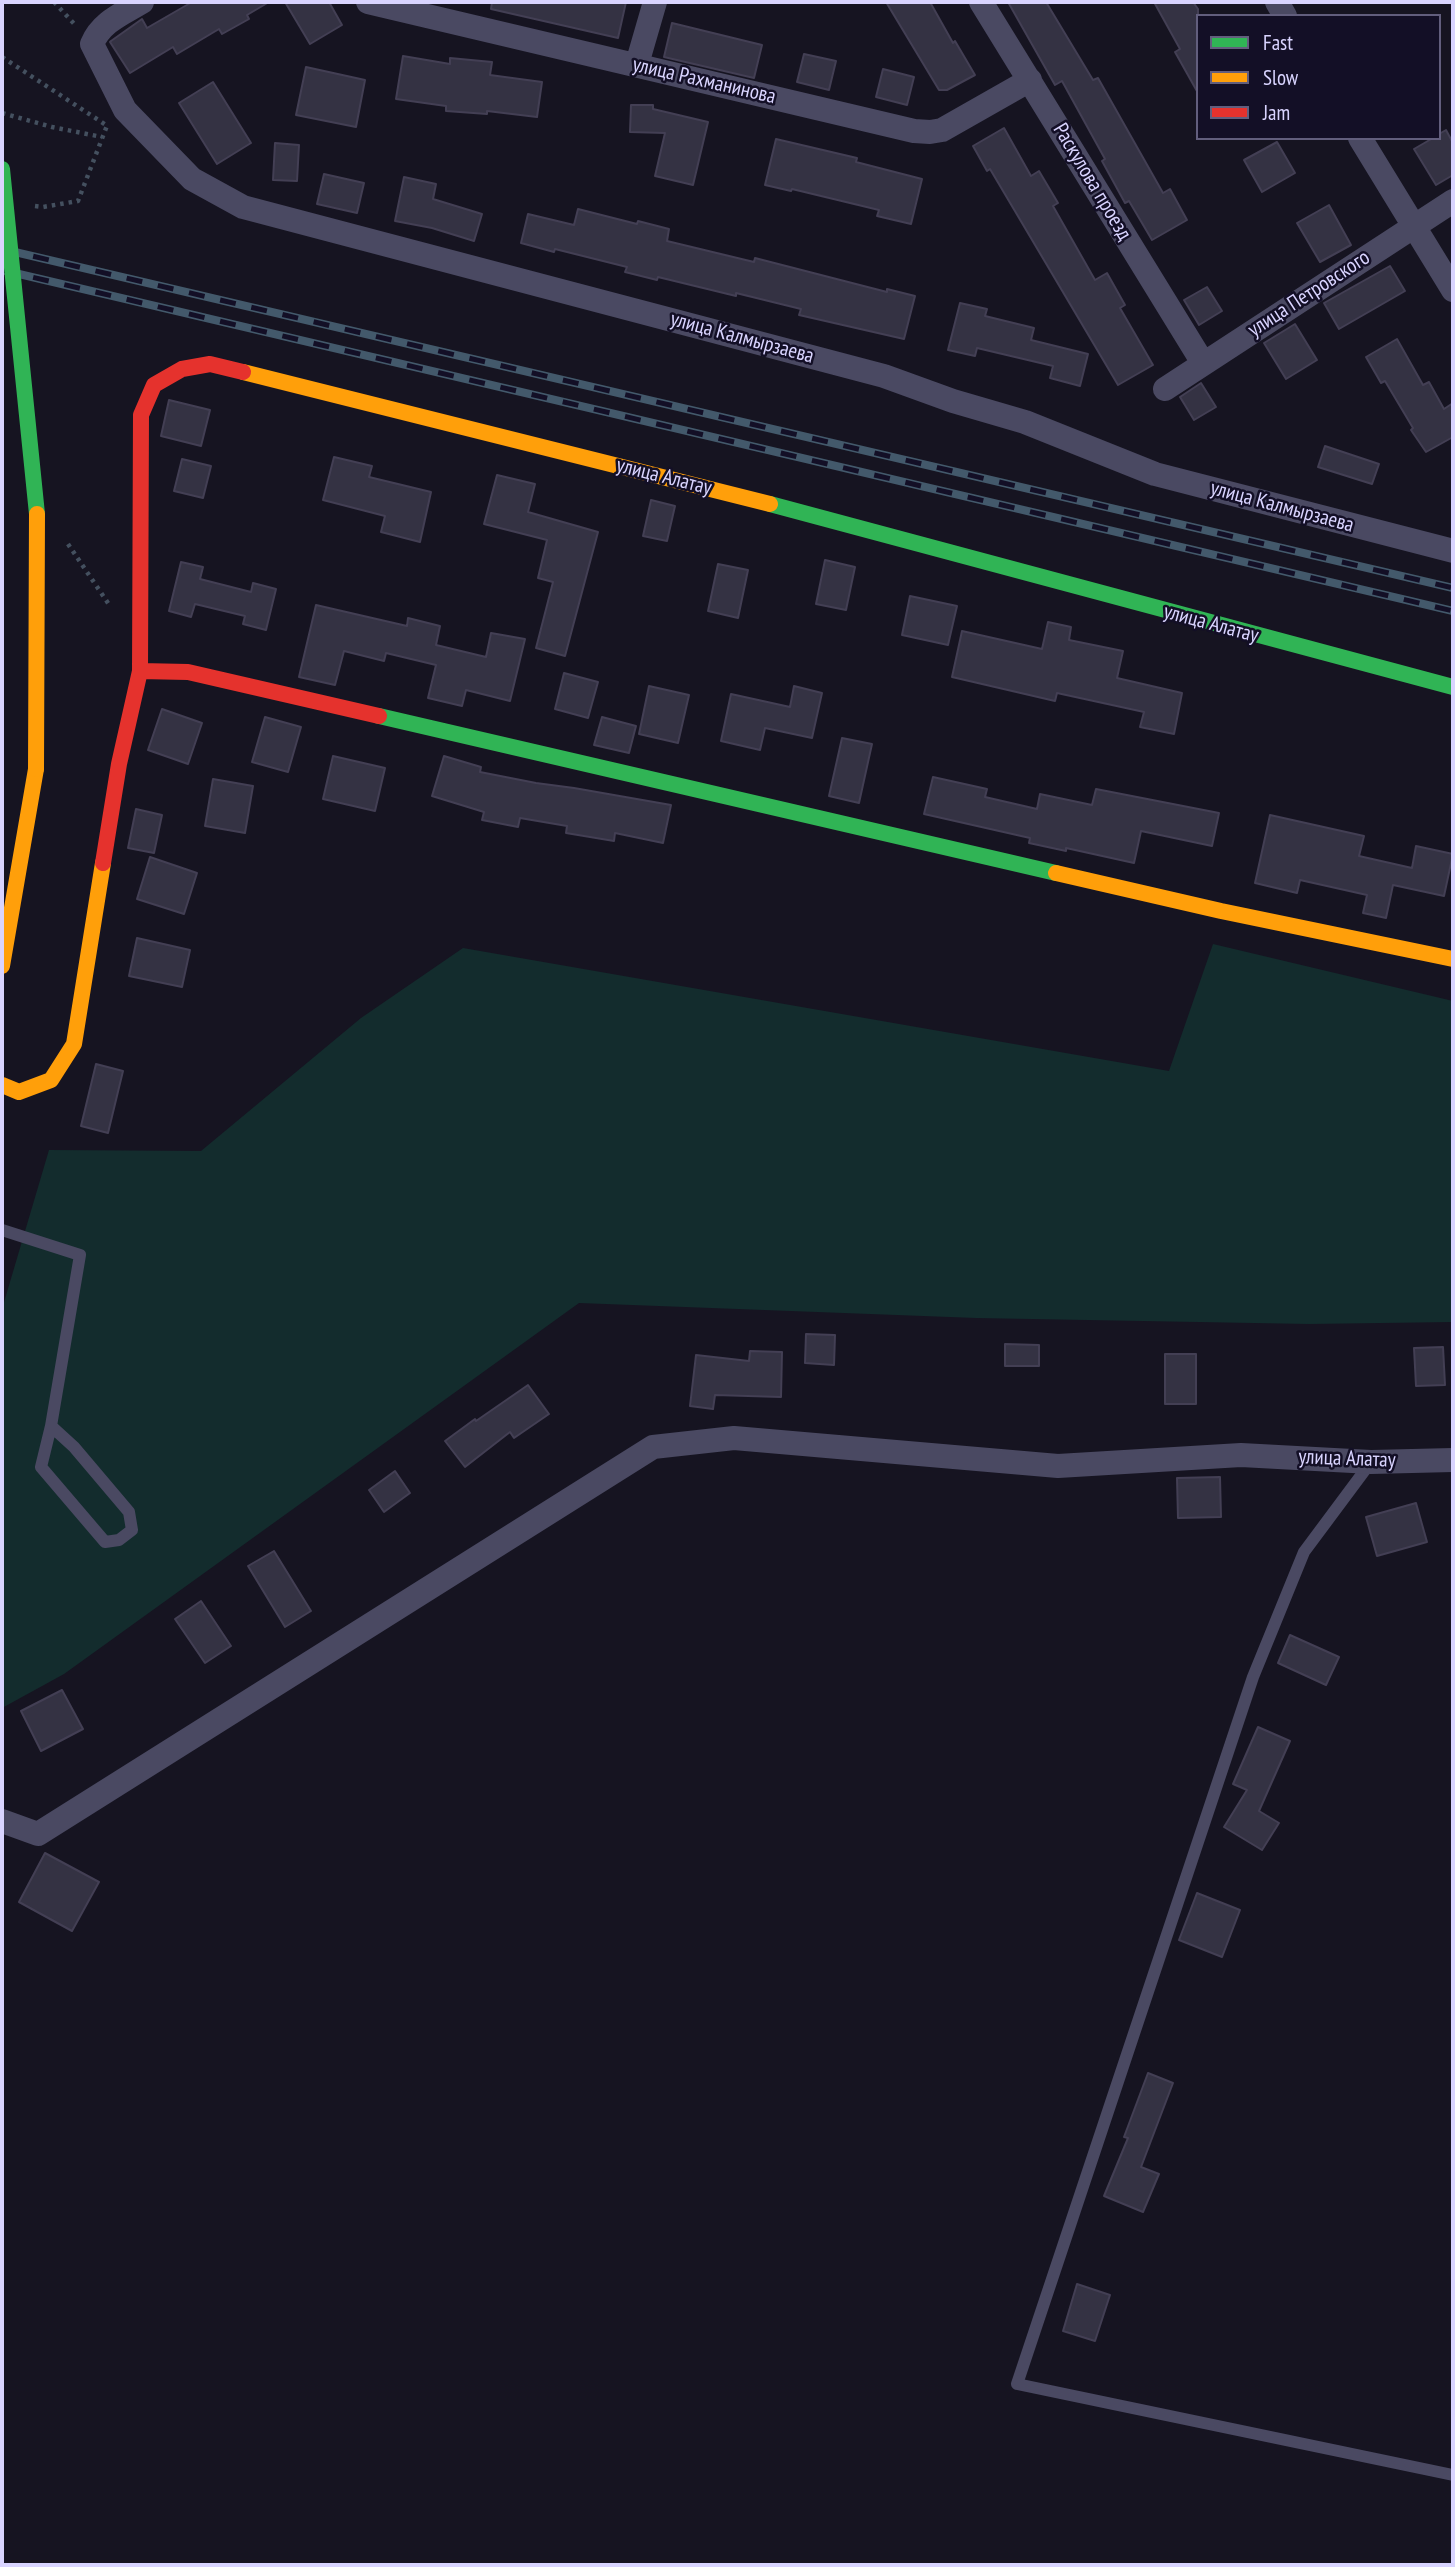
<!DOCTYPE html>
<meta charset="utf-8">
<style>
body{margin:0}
#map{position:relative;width:1455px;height:2567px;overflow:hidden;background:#161421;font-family:"PT Sans Narrow",sans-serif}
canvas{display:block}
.frame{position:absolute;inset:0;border:4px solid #d9d4ff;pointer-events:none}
.legend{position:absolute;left:1196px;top:14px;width:245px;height:126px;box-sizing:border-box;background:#130f26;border:2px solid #625e7d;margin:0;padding:9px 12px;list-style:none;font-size:21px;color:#d9d4ff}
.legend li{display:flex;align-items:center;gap:14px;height:35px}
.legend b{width:35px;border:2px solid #625e7d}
</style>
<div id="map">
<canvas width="1455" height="2567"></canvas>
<div class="frame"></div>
<ul class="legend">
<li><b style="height:9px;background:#30b455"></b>Fast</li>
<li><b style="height:9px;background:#ff9f0a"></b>Slow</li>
<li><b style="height:9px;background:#e5322d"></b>Jam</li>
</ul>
</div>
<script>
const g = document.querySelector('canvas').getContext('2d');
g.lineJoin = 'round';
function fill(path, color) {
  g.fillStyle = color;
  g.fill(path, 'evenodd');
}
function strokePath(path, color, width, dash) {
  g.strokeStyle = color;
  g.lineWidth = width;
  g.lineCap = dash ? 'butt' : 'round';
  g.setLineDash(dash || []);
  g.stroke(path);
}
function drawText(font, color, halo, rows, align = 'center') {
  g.font = font + ' "PT Sans Narrow",sans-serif';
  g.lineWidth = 5;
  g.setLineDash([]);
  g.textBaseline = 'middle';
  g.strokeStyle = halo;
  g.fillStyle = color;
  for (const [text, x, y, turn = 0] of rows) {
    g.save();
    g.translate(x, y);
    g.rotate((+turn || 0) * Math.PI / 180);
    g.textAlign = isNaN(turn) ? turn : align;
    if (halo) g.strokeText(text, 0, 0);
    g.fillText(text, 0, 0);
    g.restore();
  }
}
fill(new Path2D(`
 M1213 944 1453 1001V1322L1309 1324 976 1318 579 1303 64 1674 2 1708V1309L49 1150 201 1151 361 1018 463 948 1169 1071Z`), '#132c2d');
const building = new Path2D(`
 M192 2H269L247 15 249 19 222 34 219 29 177 54 173 47 130 73 110 42 111 41 142 19 147 28Z
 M285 2H329L342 25 310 44Z
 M492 2H626L618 38 491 9Z
 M886 2H930L953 43 955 41 975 75 947 90H939Z
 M1008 2H1046L1093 80 1098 78 1163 193 1170 189 1187 220 1152 240 1129 201 1125 203 1102 161 1105 159 1062 81 1055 85Z
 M1154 2H1193L1198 9V93L1175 52 1180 49Z
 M672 23 762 45 754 78 664 57Z
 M804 54 836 61 829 90 797 82Z
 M403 56 450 64V58L492 62 490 75 542 82 537 117 487 111V114L446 111V106L396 99Z
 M306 67 365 80 356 127 296 115Z
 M883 69 914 77 907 105 876 97Z
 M213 82 251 143 217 164 179 103Z
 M631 105H653V109L708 122 693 185 655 176 665 133 630 132Z
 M1004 128 1031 176 1039 171 1058 203 1053 206 1095 280 1107 273 1125 305 1120 308 1153 365 1118 385 990 169 987 171 973 146Z
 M1446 130 1453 143V175L1436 185 1414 149 1433 138H1439V134Z
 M776 139 857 158 856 162 922 179 911 224 877 216 879 210 792 189 791 191 765 185Z
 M1277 142 1295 173 1262 192 1244 160Z
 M275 143 299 145 297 181 273 180Z
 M324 174 364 183 357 213 317 204Z
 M404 177 436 184 433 199 482 214 474 241 432 228 395 221Z
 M1329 205 1351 245 1320 262 1297 223Z
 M578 209 637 224 638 221 669 229 667 241 754 262 755 258 887 292V289L915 296 904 339 799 315 801 309 736 293V296L658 277 657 280 625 272 627 267 555 249 554 252 521 243 528 214 574 225Z
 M1390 266 1405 291 1339 329 1324 303Z
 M1207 287 1222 311 1199 325 1184 300Z
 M960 303 987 309 985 316 1034 328 1031 340 1088 354 1080 386 1050 378 1053 366 977 348 975 356 948 350Z
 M1295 324 1317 360 1286 379 1264 343Z
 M1397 339 1423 385 1429 382 1444 409 1453 403V437L1426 452 1411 430 1413 428 1385 381 1381 383 1366 357Z
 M1201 383 1216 407 1194 420 1180 397Z
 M169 400 210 410 201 446 161 436Z
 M1325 446 1379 464 1372 484 1318 467Z
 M334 457 372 466 369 477 431 492 420 542 381 532 385 516 323 500Z
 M182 459 211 466 203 498 174 491Z
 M497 475 535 484 528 512 598 532 565 656 536 648 553 582 538 578 547 540 484 524Z
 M651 500 675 506 667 541 643 536Z
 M825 560 855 567 846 610 816 604Z
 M181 562 203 567 200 579 251 592 253 583 276 589 266 630 243 624 245 616 195 604 191 617 169 611Z
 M718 564 748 570 738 618 708 611Z
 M910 596 957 606 948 645 902 635Z
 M316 605 407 626 408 618 440 626 436 645 486 657 491 633 525 639 510 701 466 690 462 706 428 698 436 665 386 653 384 661 344 651 335 685 299 677Z
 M1048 622 1071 627 1069 640 1123 651 1117 678 1182 693 1174 734 1140 727 1144 712 1057 693 1055 701 952 677 962 631 1042 649Z
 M564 673 598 682 588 718 555 709Z
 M649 686 689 695 678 743 639 734Z
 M794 686 822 693 812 738 765 728 760 750 721 741 731 694 790 707Z
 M162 709 202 723 188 764 148 750Z
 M265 717 301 727 288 772 252 762Z
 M602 717 636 726 629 753 594 745Z
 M842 738 872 744 859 803 829 796Z
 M333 756 385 768 375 811 323 799Z
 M444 756 481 767 480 772 536 783 574 788 671 805 663 843 615 833 614 841 566 833 567 826 520 818 518 827 482 820 484 812 432 796Z
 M933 777 987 789 985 797 1037 809 1040 794 1092 805 1096 789 1219 813 1212 846 1141 831 1134 863 1066 848V851L1029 843 1030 838 924 814Z
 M213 779 253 786 245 833 205 826Z
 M136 809 162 815 154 853 128 848Z
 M1270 815 1364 836 1359 856 1412 868 1416 846 1453 854 1444 896 1393 885 1386 918 1363 913 1367 895 1300 880 1297 893 1255 883Z
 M150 857 197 873 184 914 137 899Z
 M137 938 190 950 182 987 129 976Z
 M96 1064 123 1071 108 1133 81 1126Z
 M806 1334 835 1335 834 1365 805 1363Z
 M1005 1344 1039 1345V1366H1005Z
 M1443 1347 1445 1385 1416 1386 1414 1348Z
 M750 1351 782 1352 781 1397 715 1395 713 1409 690 1406 696 1355 749 1361Z
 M1165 1354H1196V1404H1165Z
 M528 1385 549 1414 514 1438 510 1432 465 1467 445 1441 475 1419 476 1421Z
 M395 1471 410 1493 384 1512 369 1490Z
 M1220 1477 1221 1517 1178 1518 1177 1478Z
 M1416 1503 1427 1542 1377 1556 1366 1517Z
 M274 1551 311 1611 285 1627 248 1566Z
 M201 1601 231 1646 205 1663 175 1619Z
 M1290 1635 1339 1657 1326 1685 1278 1663Z
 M62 1690 83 1729 41 1751 21 1711Z
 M1258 1727 1290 1741 1259 1811 1279 1823 1262 1850 1224 1827 1247 1790 1233 1784Z
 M45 1853 99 1882 72 1931 19 1902Z
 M1197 1893 1240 1910 1222 1957 1179 1940Z
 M1148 2073 1173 2083 1141 2167 1159 2174 1143 2212 1104 2196 1128 2138 1124 2137Z
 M1077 2284 1110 2295 1095 2341 1063 2331Z`);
fill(building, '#343243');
strokePath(building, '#433f54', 2);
strokePath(new Path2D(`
 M54 2 77 27
 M2 57 106 125
 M2 113 52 127 102 137
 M35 206 43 207 78 201 108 123
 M68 544 110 606`), '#44505f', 4.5, [3.5, 5]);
strokePath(new Path2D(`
 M2 1230 80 1255 51 1426 41 1467 105 1542 119 1540 132 1530 129 1512 74 1447 51 1426
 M1371 1462 1304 1552 1253 1677 1017 2384 1453 2475`), '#4a4962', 12);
strokePath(new Path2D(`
 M142 2C122 14 101 22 92 44L125 110 192 179 243 207 884 376 953 401 1025 422 1155 474 1453 551
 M368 2 914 131 930 132 942 130 1030 80
 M981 2 1203 363
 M1277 2 1285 16
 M637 64 655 2
 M1360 138 1453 290
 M1165 389 1453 201
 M2 1821 38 1834 653 1447 734 1438 1058 1466 1241 1455 1371 1462 1453 1460`), '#4a4962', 24);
strokePath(new Path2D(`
 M770 504 1453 687
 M379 716 1056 873`), '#30b455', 16);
strokePath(new Path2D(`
 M243 372 770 504
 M1056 873 1221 911 1453 959
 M2 966 36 769
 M2 1085 19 1092 51 1080 74 1044 103 863`), '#ff9f0a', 16);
strokePath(new Path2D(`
 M140 671 141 415 154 385 182 369 210 364 243 372
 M103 863 119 764 140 671 188 672 379 716`), '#e5322d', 16);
const rail = new Path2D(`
 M2 249 1453 588
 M2 270 1453 611`);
strokePath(rail, '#43596b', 8);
strokePath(rail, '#130f26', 5, [16]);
strokePath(new Path2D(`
 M2 169 37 514`), '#30b455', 16);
strokePath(new Path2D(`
 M36 769 37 514`), '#ff9f0a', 16);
drawText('21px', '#d9d4ff', '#130f26', [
 ["улица Рахманинова",704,81,13],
 ["Раскулова проезд",1092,182,59],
 ["улица Петровского",1309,294,-33],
 ["улица Калмырзаева",742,338,15],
 ["улица Алатау",664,477,14],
 ["улица Калмырзаева",1282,507,15],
 ["улица Алатау",1211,624,15],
 ["улица Алатау",1347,1459,2]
]);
</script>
